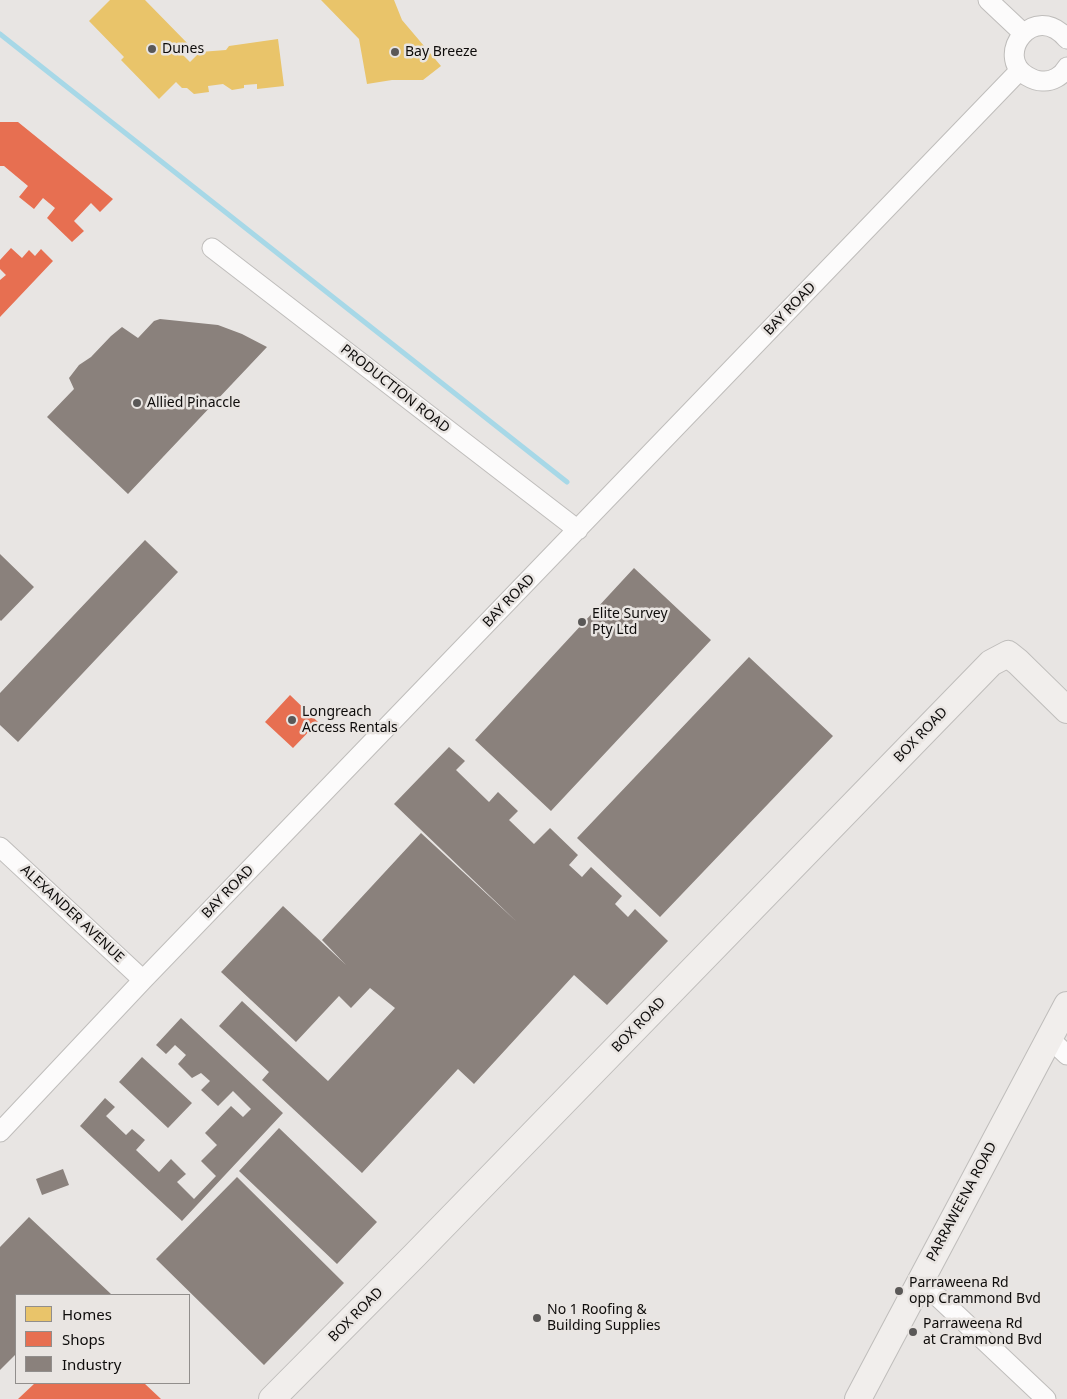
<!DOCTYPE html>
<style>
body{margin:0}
#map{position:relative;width:1067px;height:1399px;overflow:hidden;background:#e8e5e3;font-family:"Noto Sans",sans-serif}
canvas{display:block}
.legend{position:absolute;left:15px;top:1294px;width:175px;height:90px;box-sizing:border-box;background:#e9e5e2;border:1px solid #918e8c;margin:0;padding:6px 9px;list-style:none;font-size:15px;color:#0e0c0b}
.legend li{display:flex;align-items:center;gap:10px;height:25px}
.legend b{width:25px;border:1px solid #918e8c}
</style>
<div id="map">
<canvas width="1067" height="1399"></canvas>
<ul class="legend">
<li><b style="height:14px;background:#e9c46a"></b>Homes</li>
<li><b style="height:14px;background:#e76f51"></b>Shops</li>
<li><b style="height:14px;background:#8a817c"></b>Industry</li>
</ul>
</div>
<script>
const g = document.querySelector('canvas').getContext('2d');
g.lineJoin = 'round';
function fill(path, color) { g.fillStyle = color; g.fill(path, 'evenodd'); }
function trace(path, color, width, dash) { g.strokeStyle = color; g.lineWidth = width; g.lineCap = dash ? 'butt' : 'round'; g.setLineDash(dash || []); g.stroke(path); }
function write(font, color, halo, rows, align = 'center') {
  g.font = font + ' "Noto Sans",sans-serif'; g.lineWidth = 5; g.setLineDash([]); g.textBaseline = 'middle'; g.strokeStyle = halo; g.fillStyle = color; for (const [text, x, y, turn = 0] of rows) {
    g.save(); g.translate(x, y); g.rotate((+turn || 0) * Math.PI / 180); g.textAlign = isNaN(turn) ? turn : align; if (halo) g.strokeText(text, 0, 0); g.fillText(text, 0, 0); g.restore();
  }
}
fill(new Path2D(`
 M 110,0 L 145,0 L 191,47 L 183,55 L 190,62 L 200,52 L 226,50 L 229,46 L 278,39 L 284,86 L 257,89 L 257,84 L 244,85 L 244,88 L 232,90 L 223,84 L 208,86 L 209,92 L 194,94 L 187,88 L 182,88 L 176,82 L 159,99 L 121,60 L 124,57 L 89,21 Z
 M 321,0 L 394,0 L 402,20 L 441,66 L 423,80 L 392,80 L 367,84 L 359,39 Z`), '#e9c46a');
fill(new Path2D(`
 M 0,122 L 18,122 L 113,199 L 100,212 L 91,203 L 74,221 L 84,231 L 72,242 L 47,218 L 55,208 L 43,198 L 34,209 L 19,197 L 28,186 L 4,166 L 0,166 Z
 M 11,248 L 22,258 L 29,250 L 35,256 L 41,249 L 53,261 L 0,317 L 0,280 L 6,275 L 0,269 L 0,260 Z
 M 290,695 L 318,722 L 293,748 L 265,722 Z
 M 35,1383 L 144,1383 L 161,1399 L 18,1399 Z`), '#e76f51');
fill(new Path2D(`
 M 160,319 L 218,325 L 242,334 L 267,347 L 128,494 L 47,417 L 74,389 L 69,378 L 79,365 L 91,357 L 111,336 L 122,327 L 138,338 L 154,321 Z
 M 145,540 L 178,572 L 18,742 L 0,725 L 0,693 Z
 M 0,554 L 34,587 L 1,621 L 0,620 Z
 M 634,568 L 711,640 L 551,811 L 475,740 Z
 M 749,657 L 833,736 L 660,917 L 577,838 Z
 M 449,747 L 465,761 L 456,770 L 489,802 L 498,792 L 518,811 L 509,820 L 534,844 L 550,828 L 578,855 L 569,865 L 582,877 L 591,867 L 622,896 L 615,904 L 628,917 L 635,909 L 668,941 L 607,1005 L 574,975 L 474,1084 L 458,1069 L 362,1173 L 262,1080 L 269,1072 L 219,1026 L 242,1001 L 328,1081 L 395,1008 L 370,988 L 351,1008 L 339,996 L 296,1042 L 221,972 L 283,906 L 346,965 L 322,940 L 421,833 L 517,922 L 394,804 Z
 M 181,1018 L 283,1113 L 182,1221 L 80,1126 L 105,1098 L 115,1107 L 106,1116 L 126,1135 L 132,1129 L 145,1140 L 136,1150 L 159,1172 L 171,1159 L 186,1174 L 177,1182 L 194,1199 L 216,1176 L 201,1161 L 217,1145 L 205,1133 L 231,1106 L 243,1117 L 251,1109 L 233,1091 L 218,1106 L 201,1090 L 210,1081 L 201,1073 L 192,1078 L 178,1064 L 186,1055 L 175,1045 L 166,1054 L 156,1045 Z
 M 142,1057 L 192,1103 L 168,1128 L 119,1082 Z
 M 279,1128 L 377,1222 L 337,1264 L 239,1171 Z
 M 63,1169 L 69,1185 L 42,1195 L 36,1179 Z
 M 237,1177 L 344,1283 L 264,1365 L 156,1259 Z
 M 29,1217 L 111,1294 L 110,1295 L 16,1295 L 16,1354 L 0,1370 L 0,1247 Z`), '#8a817c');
trace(new Path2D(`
 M 0,34 L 567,482`), '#a7d8e7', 5);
const street = new Path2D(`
 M 988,0 L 1023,33
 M 1067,39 C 1034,0 993,56 1027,76 C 1032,79 1037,81 1042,81 C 1052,82 1062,76 1067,67
 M 212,248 L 578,530
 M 0,847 L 143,980
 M 1049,1038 L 1067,1055
 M 0,1132 L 143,980 L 1020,70
 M 921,1281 L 1046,1399`);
const secondary = new Path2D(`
 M 272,1399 L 414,1256 L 991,663 L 1008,654 L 1018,662 L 1067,710
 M 858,1399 L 1067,1005`);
trace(street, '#bfbdbb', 21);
trace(secondary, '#bfbdbb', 28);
trace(street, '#fcfbfb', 19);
trace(secondary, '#f1eeec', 26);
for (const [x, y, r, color] of [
 [152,49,5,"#5a5857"],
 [395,52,5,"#5a5857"],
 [137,403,5,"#5a5857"],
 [582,622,5,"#5a5857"],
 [292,720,5,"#5a5857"],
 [899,1291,5,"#5a5857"],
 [537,1318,5,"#5a5857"],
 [913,1332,5,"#5a5857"]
]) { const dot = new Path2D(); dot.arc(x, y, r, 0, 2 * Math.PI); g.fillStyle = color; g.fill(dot); trace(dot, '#e9e5e2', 2); }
write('14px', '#0e0c0b', '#e9e5e2', [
 ["Dunes",162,49],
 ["Bay Breeze",405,52],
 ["Allied Pinaccle",147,403],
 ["Elite Survey",592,614],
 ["Pty Ltd",592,630],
 ["Longreach",302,712],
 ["Access Rentals",302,728],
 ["Parraweena Rd",909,1283],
 ["opp Crammond Bvd",909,1299],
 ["No 1 Roofing &",547,1310],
 ["Building Supplies",547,1326],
 ["Parraweena Rd",923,1324],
 ["at Crammond Bvd",923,1340]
], 'left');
write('14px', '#0e0c0b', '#e9e5e2', [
 ["BAY ROAD",790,309,-46],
 ["PRODUCTION ROAD",395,389,38],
 ["BAY ROAD",509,601,-46],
 ["BOX ROAD",921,735,-46],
 ["BAY ROAD",228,892,-46],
 ["ALEXANDER AVENUE",72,914,43],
 ["BOX ROAD",639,1025,-46],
 ["PARRAWEENA ROAD",962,1202,-62],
 ["BOX ROAD",356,1315,-45]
]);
</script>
